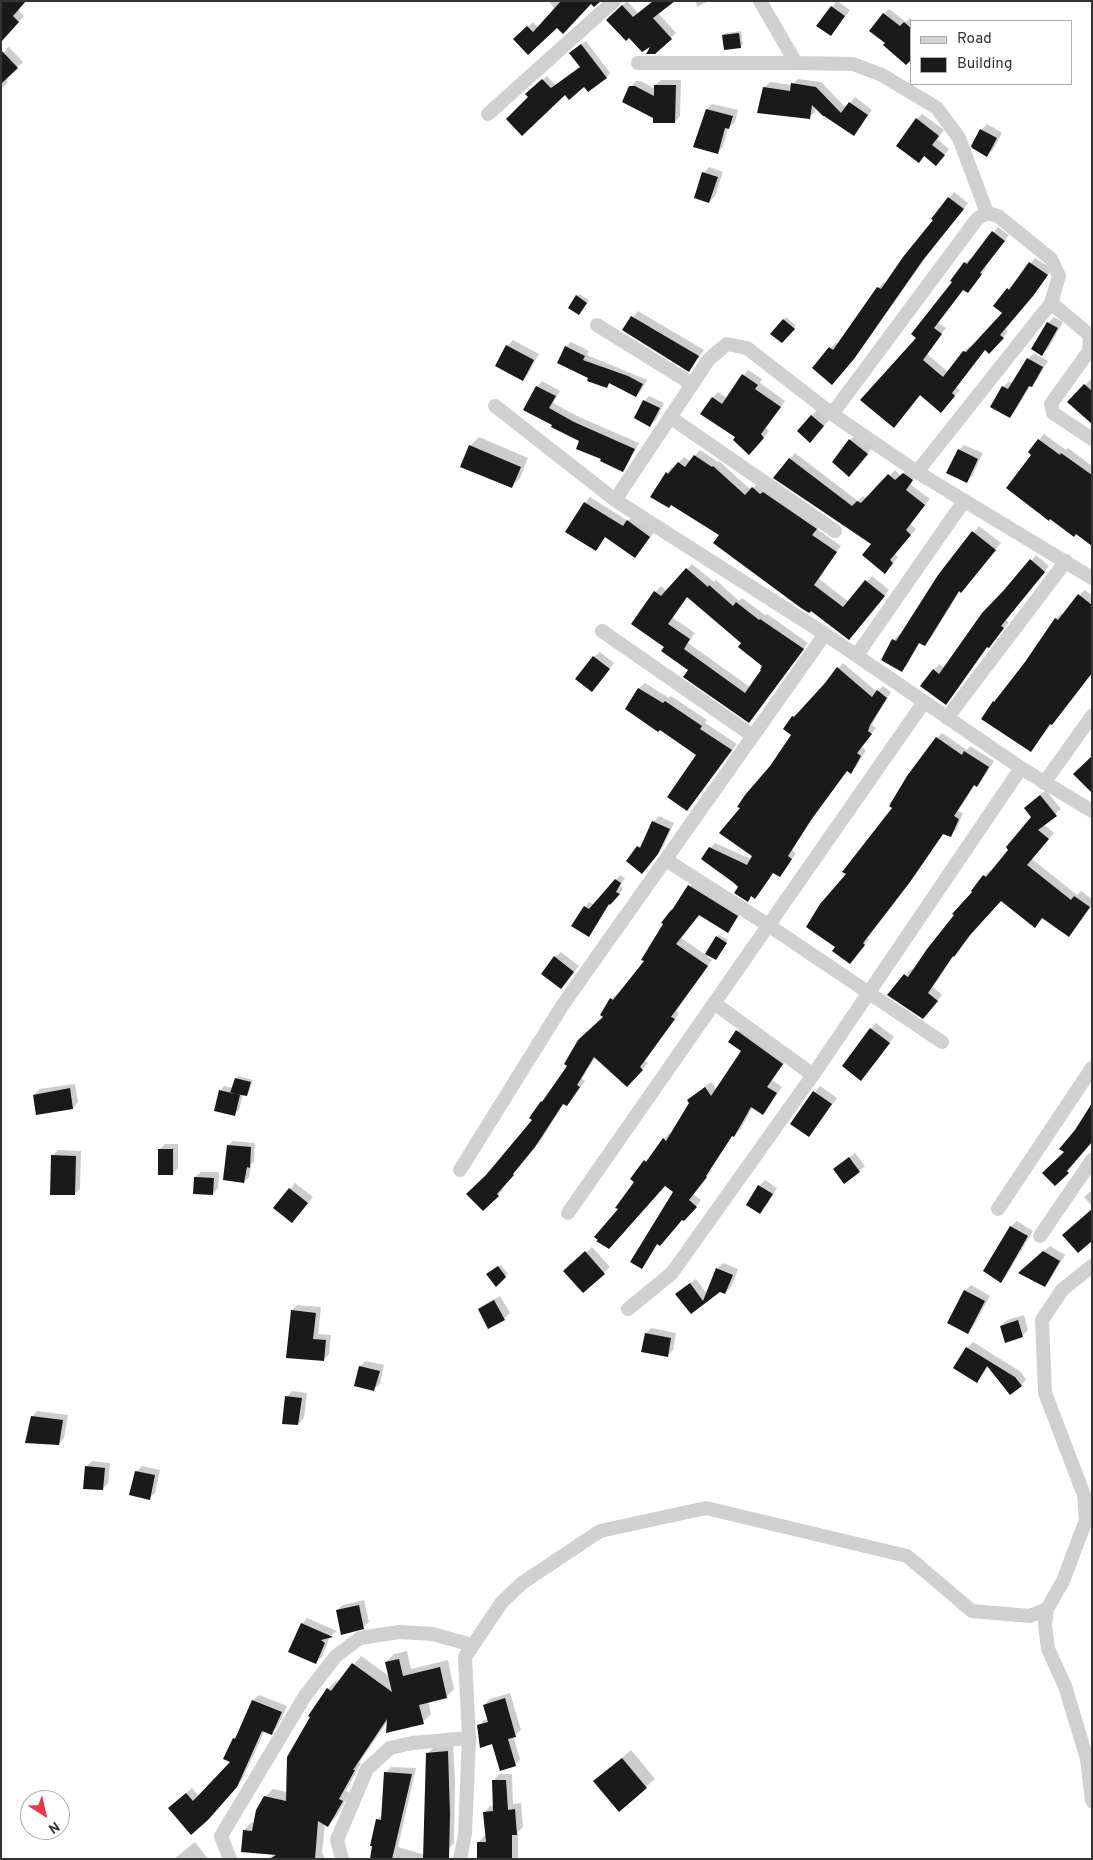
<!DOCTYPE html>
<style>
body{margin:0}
#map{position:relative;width:1093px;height:1860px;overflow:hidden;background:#fff;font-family:Overpass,sans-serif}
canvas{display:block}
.frame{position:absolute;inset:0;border:2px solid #333;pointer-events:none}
.legend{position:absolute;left:910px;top:20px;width:162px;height:65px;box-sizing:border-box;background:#fff;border:1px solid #adadad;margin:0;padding:6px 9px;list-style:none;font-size:15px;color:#333}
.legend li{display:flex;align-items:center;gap:10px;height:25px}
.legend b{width:25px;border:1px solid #adadad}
.north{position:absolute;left:20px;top:1790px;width:50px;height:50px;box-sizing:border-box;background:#fff;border:1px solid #adadad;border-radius:50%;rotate:145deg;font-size:14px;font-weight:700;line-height:20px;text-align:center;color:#333}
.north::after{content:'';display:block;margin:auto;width:18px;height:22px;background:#e63946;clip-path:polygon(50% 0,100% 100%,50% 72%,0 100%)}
</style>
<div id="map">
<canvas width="1093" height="1860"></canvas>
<div class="frame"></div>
<ul class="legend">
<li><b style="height:6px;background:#d0d0d0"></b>Road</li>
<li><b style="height:14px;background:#1a1a1a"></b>Building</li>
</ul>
<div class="north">N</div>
</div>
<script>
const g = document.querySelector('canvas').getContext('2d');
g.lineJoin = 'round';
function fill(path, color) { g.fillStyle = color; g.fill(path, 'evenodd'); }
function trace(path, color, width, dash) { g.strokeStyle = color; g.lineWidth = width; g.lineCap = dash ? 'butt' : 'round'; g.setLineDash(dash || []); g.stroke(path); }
fill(new Path2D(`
 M 549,1 L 592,1 L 557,26 L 515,39 L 533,22 L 538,28 L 555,10 Z
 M 627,1 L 638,13 L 658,13 L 676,33 L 655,53 L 653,43 L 629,36 L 608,20 Z
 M 696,1 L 708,1 L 697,7 Z
 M 837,1 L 850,10 L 831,35 L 832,7 Z
 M 1,6 L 18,10 L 24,16 L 1,40 Z
 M 889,9 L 906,22 L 910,18 L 914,21 L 912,21 L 912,60 L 887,43 L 884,14 Z
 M 741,31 L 743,44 L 740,47 L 723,36 L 726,33 Z
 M 586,41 L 610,73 L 606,78 L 565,93 L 530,97 L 527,94 L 547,76 L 555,85 L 581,67 L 575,49 Z
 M 9,47 L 23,62 L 5,78 L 8,82 L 1,89 L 1,55 Z
 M 798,79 L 821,82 L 846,108 L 855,97 L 872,110 L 853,135 L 816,107 L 815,112 L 809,118 L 764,88 L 770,82 L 792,85 Z
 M 661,80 L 681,80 L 680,116 L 675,122 L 654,117 L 630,87 L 636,81 L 641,81 L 655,89 L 655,85 Z
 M 712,104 L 738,110 L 735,122 L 728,128 L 723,147 L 717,152 L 707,109 Z
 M 922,114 L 944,130 L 937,139 L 949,149 L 941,159 L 925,155 L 919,162 L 917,119 Z
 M 987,124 L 1002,133 L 993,150 L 987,155 L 981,130 Z
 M 709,167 L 723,172 L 715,196 L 709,202 L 704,173 Z
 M 954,192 L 968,203 L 929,253 L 859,352 L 837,378 L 813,368 L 836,342 L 838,344 L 878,288 L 884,282 L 886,284 Z
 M 998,227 L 1009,235 L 985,267 L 986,268 L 973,286 L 964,289 L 938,323 L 946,328 L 927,354 L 948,372 L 964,351 L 970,346 L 972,348 L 1003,313 L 994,306 L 1035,258 L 1052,269 L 1038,289 L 1005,329 L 1008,332 L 989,352 L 985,349 L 956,387 L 960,390 L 946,406 L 921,394 L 899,421 L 918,338 L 953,282 L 952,281 L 965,263 L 971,258 L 972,259 Z
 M 579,294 L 589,300 L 581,311 L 577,296 Z
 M 638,311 L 704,350 L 689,371 L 624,330 Z
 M 786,317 L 796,326 L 782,342 L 772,334 Z
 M 1054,317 L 1063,322 L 1048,349 L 1042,354 L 1048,323 Z
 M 513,340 L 539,354 L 528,374 L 523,380 L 507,346 Z
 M 571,342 L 589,351 L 587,355 L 647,380 L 641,391 L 636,396 L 611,382 L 606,387 L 589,377 L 566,347 Z
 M 1034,353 L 1048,361 L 1037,380 L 1031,385 L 1015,411 L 1010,417 L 1003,387 L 1009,381 L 1013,384 L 1028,359 Z
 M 748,370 L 762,379 L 760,383 L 785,401 L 765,428 L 769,431 L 755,448 L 737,437 L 712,398 L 718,392 L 727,398 Z
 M 1091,379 L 1092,380 L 1092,423 L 1069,402 Z
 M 542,381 L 560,391 L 553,403 L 579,417 L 639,443 L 627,465 L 622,470 L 581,440 L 553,427 L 537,387 Z
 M 649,396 L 664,403 L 656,420 L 650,425 L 644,401 Z
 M 817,410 L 829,420 L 815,436 L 798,431 Z
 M 1044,434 L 1066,450 L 1068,448 L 1092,466 L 1092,545 L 1033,455 L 1039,440 Z
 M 856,435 L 872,448 L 855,470 L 850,440 Z
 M 479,437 L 528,458 L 520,478 L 511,487 L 470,446 Z
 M 964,445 L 983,453 L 972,476 L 967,481 L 959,450 Z
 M 700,450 L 718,462 L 719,461 L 751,490 L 758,483 L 821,523 L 817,529 L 841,546 L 819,579 L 849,602 L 872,576 L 889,590 L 855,633 L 721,534 L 667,473 L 672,467 L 674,468 L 684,457 L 690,461 Z
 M 795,453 L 858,501 L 863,496 L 867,499 L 895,470 L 901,476 L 909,468 L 917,474 L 910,484 L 930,499 L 910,524 L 916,529 L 895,554 L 898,557 L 890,567 L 873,544 L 775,477 Z
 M 590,497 L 628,521 L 633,516 L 655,531 L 640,551 L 606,536 L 596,549 L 567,531 L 585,503 Z
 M 979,526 L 1001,543 L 960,591 L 930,639 L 924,645 L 920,642 L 907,665 L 902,670 L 894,640 L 899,634 L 901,635 L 939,576 Z
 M 1036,555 L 1049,566 L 1006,620 L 1009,622 L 994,641 L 988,646 L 951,698 L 946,703 L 922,686 L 939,664 L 945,668 Z
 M 692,564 L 714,582 L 716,580 L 739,601 L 742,598 L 765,615 L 767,614 L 808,643 L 754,715 L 690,669 L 666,647 L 633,623 L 655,592 L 661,586 L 667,591 ZM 688,596 L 743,643 L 764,666 L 750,687 L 688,643 L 695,633 L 673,618 Z
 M 1084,590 L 1092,595 L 1092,673 L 1031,750 L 983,718 L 994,702 L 1018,673 L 1056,619 L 1061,613 L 1064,615 Z
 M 600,652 L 614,663 L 597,685 L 594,657 Z
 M 843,663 L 877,692 L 883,686 L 891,692 L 875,719 L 872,725 L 876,728 L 861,747 L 866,750 L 856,767 L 850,772 L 847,770 L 816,813 L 792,850 L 796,853 L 785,870 L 780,876 L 774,872 L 760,892 L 755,897 L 752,895 L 747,900 L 740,887 L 710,848 L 715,843 L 751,859 L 754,856 L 741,808 L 793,735 L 784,729 L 793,716 L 800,712 Z
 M 645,683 L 669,698 L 671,696 L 707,720 L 705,723 L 737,744 L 687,810 L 698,754 L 627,709 L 639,688 Z
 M 942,733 L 967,750 L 970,746 L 994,761 L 982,780 L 977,786 L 975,785 L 958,811 L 963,813 L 956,830 L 950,835 L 944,833 L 893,905 L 867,938 L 869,939 L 850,963 L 837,947 L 847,874 L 894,807 L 937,738 Z
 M 1046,790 L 1061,809 L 1043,824 L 1054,833 L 1032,859 L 1077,895 L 1081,891 L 1092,899 L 1092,906 L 1069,935 L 1043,917 L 1040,921 L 1001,899 L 954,955 L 933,987 L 942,995 L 928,1012 L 914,980 L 906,974 L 911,969 L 914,971 L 974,891 L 984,876 L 990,870 L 992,872 L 1033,817 L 1031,802 Z
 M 659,816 L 674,823 L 663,847 L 648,866 L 627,861 L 644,841 L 653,822 Z
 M 620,875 L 625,878 L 620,886 L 623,889 L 610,903 L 588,935 L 585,907 L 589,902 L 594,905 Z
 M 695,880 L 743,910 L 728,931 L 700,914 L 681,938 L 706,955 L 719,935 L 728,940 L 718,956 L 708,954 L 707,956 L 712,960 L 676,1011 L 679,1013 L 645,1061 L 648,1063 L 633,1080 L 595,1057 L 582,1079 L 585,1081 L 572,1099 L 567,1105 L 564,1103 L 541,1140 L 501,1188 L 503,1190 L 483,1209 L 488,1175 L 534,1119 L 531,1118 L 542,1101 L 605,1017 L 611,999 L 617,994 L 619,995 L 645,961 L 676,906 Z
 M 561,952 L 579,966 L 561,988 L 555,957 Z
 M 876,1023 L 894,1037 L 867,1073 L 871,1029 Z
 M 743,1025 L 788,1058 L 772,1080 L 782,1087 L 763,1114 L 753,1107 L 740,1130 L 733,1135 L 711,1169 L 712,1170 L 693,1194 L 701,1200 L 690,1214 L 683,1218 L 658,1243 L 647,1261 L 641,1267 L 674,1192 L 665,1185 L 620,1209 L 645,1161 L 651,1156 L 669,1133 L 672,1135 L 691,1103 L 688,1100 L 711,1082 L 717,1090 L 743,1050 L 730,1042 Z
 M 238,1076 L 253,1080 L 249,1092 L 247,1094 L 243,1094 L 239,1110 L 234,1114 L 220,1091 L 224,1086 L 233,1088 Z
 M 75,1084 L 78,1102 L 73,1108 L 37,1114 L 34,1095 L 40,1089 Z
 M 820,1086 L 837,1098 L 809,1136 L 791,1124 Z
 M 233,1141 L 255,1143 L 254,1162 L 251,1164 L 249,1177 L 244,1182 L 228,1146 Z
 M 165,1144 L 178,1144 L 178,1168 L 173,1173 L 159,1150 Z
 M 58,1150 L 81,1151 L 80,1189 L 74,1194 L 52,1156 Z
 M 855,1153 L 865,1166 L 859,1171 L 840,1164 Z
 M 201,1172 L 219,1172 L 218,1188 L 213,1194 L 195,1177 Z
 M 765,1180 L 777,1188 L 766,1206 L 760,1212 L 748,1205 L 759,1186 Z
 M 295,1183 L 313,1197 L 298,1216 L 275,1207 Z
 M 1092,1190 L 1092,1206 L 1084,1197 Z
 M 1017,1221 L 1033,1231 L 1006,1276 L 1001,1281 L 985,1271 L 1011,1226 Z
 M 1050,1246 L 1065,1255 L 1050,1280 L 1045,1286 L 1025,1267 Z
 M 592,1247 L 610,1267 L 583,1291 L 571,1265 Z
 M 723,1263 L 738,1269 L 731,1287 L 725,1293 L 720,1291 L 691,1313 L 682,1289 L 696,1279 L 707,1294 L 717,1269 Z
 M 501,1265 L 508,1274 L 496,1285 L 490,1272 Z
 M 971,1285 L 990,1296 L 973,1327 L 968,1332 L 965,1291 Z
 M 500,1296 L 510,1313 L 504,1319 L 479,1310 L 485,1304 Z
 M 297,1305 L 321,1307 L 318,1334 L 331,1335 L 329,1354 L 323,1360 L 292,1310 Z
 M 1024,1315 L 1028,1330 L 1022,1336 L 1001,1326 L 1007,1320 Z
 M 651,1328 L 676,1333 L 673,1350 L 667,1356 L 646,1334 Z
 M 973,1342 L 1021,1372 L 1026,1380 L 1021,1385 L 989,1366 L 977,1381 L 967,1348 Z
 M 366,1361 L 384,1365 L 380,1384 L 374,1389 L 356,1385 L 360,1366 Z
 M 292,1391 L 307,1393 L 304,1418 L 298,1424 L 287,1397 Z
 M 37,1411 L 68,1415 L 64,1438 L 59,1444 L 32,1417 Z
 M 92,1461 L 110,1463 L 108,1484 L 102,1489 L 86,1467 Z
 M 142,1466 L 160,1470 L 155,1493 L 149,1498 L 136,1472 Z
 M 364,1600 L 369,1622 L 363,1627 L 337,1610 L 343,1605 Z
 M 307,1618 L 337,1631 L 330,1636 L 322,1657 L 316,1662 L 302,1624 Z
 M 407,1651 L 411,1669 L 448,1660 L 454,1689 L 446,1697 L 428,1701 L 431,1714 L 423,1722 L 389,1719 L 359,1763 L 361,1763 L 346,1791 L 350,1793 L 336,1817 L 328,1825 L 325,1823 L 322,1853 L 325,1859 L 267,1859 L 275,1854 L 244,1830 L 252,1822 L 255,1823 L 265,1797 L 273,1789 L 287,1792 L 328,1689 L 336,1681 L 339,1683 L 361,1656 L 389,1676 L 386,1662 L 394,1654 Z
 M 510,1693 L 521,1730 L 513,1736 L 520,1759 L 515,1765 L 478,1726 L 484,1720 L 488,1719 L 484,1705 L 490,1699 Z
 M 259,1695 L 287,1706 L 277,1728 L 271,1733 L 265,1730 L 242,1780 L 214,1813 L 176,1802 L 192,1788 L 199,1796 L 232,1762 L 234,1738 L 239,1733 L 253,1700 Z
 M 453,1746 L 455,1780 L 454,1843 L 441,1859 L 371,1859 L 377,1820 L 382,1815 L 385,1773 L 391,1767 L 416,1768 L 398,1847 L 425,1855 L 428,1753 L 433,1748 Z
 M 631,1750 L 655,1779 L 619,1810 L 604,1773 Z
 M 499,1774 L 512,1774 L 513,1804 L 521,1803 L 523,1827 L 518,1832 L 518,1859 L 478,1859 L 478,1843 L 484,1836 L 487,1836 L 484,1813 L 490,1806 L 494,1806 L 493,1781 Z
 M 195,1842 L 208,1859 L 174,1859 Z`), '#0003');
fill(new Path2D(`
 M 1,1 L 26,1 L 13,16 L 19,22 L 1,42 Z
 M 561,1 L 601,1 L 594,7 L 591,4 L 563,34 L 557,28 L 528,55 L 513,39 L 527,26 L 533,32 Z
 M 653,1 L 675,1 L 653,18 L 672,39 L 655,54 L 646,54 L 650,47 L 642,52 L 629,38 L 626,41 L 606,20 L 622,5 L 633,17 Z
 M 831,6 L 845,16 L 831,36 L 816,26 Z
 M 883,13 L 900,26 L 904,22 L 912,29 L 912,59 L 906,65 L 883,45 L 885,43 L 869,31 Z
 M 739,33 L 741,48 L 724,50 L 722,35 Z
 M 581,44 L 607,78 L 588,92 L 584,87 L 569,100 L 565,95 L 522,136 L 506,119 L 528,97 L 525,94 L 542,79 L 551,88 L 580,67 L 569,53 Z
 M 1,50 L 18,68 L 1,84 Z
 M 791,83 L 816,87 L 841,113 L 849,102 L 868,115 L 854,136 L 824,116 L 823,116 L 812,105 L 810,119 L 757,113 L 763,87 L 790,91 Z
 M 654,85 L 676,85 L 675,123 L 653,123 L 653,118 L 622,102 L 629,86 L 635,86 L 654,96 Z
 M 706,109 L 733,116 L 729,129 L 725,128 L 718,154 L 693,147 Z
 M 916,118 L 939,136 L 932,145 L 945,155 L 936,166 L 924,156 L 919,163 L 896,146 Z
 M 980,129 L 997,138 L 987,157 L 972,148 L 971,146 Z
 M 702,172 L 718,177 L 709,203 L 694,198 Z
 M 948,197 L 964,209 L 923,260 L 854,359 L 832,385 L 812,368 L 829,347 L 833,350 L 877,287 L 881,289 L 903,257 L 933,220 L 931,219 Z
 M 992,231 L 1005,241 L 980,273 L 982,274 L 968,293 L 963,290 L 934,328 L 942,334 L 923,360 L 943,377 L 963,351 L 966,352 L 1002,313 L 993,306 L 1007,288 L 1009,290 L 1029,262 L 1048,275 L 1033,296 L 1000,335 L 1004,338 L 989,354 L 985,350 L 952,393 L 955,396 L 941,413 L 920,395 L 894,428 L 860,400 L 916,338 L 911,334 L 952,282 L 950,281 L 964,262 L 967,264 Z
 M 576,295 L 587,303 L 579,315 L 568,308 Z
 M 631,316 L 699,356 L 689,372 L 622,330 Z
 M 783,319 L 795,329 L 782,343 L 770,334 Z
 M 1047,322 L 1058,328 L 1042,356 L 1031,349 Z
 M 506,345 L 534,360 L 523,381 L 495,366 Z
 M 565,346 L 585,356 L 583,360 L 628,376 L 643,384 L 636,397 L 609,383 L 607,388 L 587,381 L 588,378 L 557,363 Z
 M 1027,358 L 1043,367 L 1032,387 L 1029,386 L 1010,418 L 990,407 L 1002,386 L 1008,389 Z
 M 742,374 L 758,385 L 755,389 L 781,407 L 761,434 L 764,438 L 749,455 L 733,440 L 735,437 L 700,414 L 712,397 L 722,404 Z
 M 1084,384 L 1092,391 L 1092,424 L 1067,402 Z
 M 536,386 L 556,396 L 549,408 L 574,422 L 635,449 L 623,472 L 600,461 L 601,459 L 576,449 L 579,441 L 551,427 L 552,425 L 523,410 Z
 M 643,400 L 660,408 L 650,427 L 634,418 Z
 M 811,415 L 824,426 L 810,443 L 797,431 Z
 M 849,439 L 868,454 L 849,477 L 832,462 Z
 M 1038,439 L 1060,455 L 1061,453 L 1092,475 L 1092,546 L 1076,534 L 1074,537 L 1050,519 L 1049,521 L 1006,488 L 1031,455 L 1028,452 Z
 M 469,445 L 521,467 L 512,488 L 460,467 Z
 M 958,449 L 978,459 L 967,483 L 946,473 Z
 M 694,455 L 712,467 L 713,466 L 745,495 L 752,487 L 760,494 L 763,492 L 817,529 L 812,535 L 837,552 L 814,585 L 843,607 L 865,580 L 885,596 L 849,640 L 811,611 L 809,613 L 801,608 L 713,543 L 719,535 L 671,505 L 669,508 L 650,497 L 666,472 L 668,474 L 678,462 L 685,467 Z
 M 789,458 L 852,506 L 857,501 L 861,503 L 888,474 L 895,480 L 903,473 L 913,480 L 906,490 L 925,505 L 906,530 L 911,535 L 890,560 L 893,563 L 885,574 L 862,555 L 871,544 L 773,478 Z
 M 584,502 L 623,526 L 627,520 L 650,537 L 635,558 L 605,537 L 596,551 L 565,532 Z
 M 972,531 L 996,550 L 961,593 L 959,591 L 925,646 L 919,643 L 902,672 L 881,660 L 892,639 L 896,641 L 938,575 Z
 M 1030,559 L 1045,572 L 1001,626 L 1004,628 L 989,648 L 987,647 L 946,705 L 920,686 L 933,669 L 939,674 L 982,613 L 1004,590 Z
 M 686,568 L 708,587 L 709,585 L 733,606 L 736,602 L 759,620 L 760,619 L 804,649 L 749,723 L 683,677 L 688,670 L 661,651 L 664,647 L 631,624 L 654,591 L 661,596 ZM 687,597 L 741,643 L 738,647 L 762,666 L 760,670 L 761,670 L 745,693 L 684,649 L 690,639 L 668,624 Z
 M 1078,594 L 1092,605 L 1092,673 L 1052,725 L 1050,724 L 1031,752 L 981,719 L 993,701 L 994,702 L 1025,662 L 1055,618 L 1058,620 Z
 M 593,656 L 610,669 L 592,692 L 575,679 Z
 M 837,667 L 872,697 L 877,690 L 887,698 L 870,725 L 868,731 L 872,734 L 857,753 L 861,756 L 851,774 L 847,771 L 811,820 L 788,856 L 792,859 L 780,877 L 773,873 L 755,899 L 751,896 L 748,902 L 734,893 L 738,887 L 734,883 L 701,859 L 709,847 L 747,865 L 752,856 L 719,833 L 740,808 L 737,807 L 745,795 L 770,766 L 791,735 L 783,729 L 792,716 L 794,717 L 825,683 Z
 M 638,688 L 663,703 L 665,701 L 702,726 L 700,729 L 732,750 L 687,811 L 667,797 L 696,755 L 660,730 L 658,732 L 625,709 Z
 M 936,737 L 962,755 L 964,751 L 989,767 L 977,787 L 974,785 L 954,816 L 959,819 L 951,837 L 943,834 L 910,882 L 863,943 L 865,945 L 850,964 L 832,951 L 835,947 L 806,927 L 820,904 L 846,874 L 842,872 L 892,808 L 889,806 L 907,776 Z
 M 1092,756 L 1092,793 L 1073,774 Z
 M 1040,795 L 1057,816 L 1038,830 L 1049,839 L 1027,865 L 1071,900 L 1074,896 L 1090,907 L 1069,937 L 1042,918 L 1035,928 L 1001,901 L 970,935 L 954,957 L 953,956 L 928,993 L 938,1001 L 923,1019 L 887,995 L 904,974 L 908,977 L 927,949 L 954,915 L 952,914 L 972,892 L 971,891 L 983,875 L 986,877 L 1008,850 L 1006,847 L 1031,817 L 1024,808 Z
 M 652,821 L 670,829 L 658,854 L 642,874 L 626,861 L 637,846 L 640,848 Z
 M 615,879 L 621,883 L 616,892 L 620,894 L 610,905 L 609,904 L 589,937 L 571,926 L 584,906 L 589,909 Z
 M 688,885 L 738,916 L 728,933 L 699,915 L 676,944 L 708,966 L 671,1017 L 675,1019 L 640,1067 L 643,1070 L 627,1087 L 594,1057 L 577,1085 L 580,1087 L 567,1106 L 563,1104 L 535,1147 L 513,1174 L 514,1175 L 497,1194 L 499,1196 L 483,1211 L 466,1194 L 486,1175 L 532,1120 L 529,1118 L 541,1101 L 542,1102 L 567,1066 L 564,1064 L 578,1040 L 603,1017 L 600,1015 L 610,998 L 613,1000 L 644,961 L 641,960 L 663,924 L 661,923 L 671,910 L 672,910 Z
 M 716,936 L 727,943 L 716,960 L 705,954 Z
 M 554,956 L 574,972 L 561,989 L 541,974 Z
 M 870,1028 L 890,1043 L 861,1081 L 842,1066 Z
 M 736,1030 L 783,1064 L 767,1087 L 777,1093 L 763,1115 L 751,1107 L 734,1137 L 732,1136 L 706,1176 L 707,1177 L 689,1200 L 697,1207 L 684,1221 L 682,1220 L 660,1246 L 657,1244 L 642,1269 L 630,1262 L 673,1192 L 665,1186 L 609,1249 L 596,1241 L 598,1240 L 594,1237 L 618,1209 L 615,1208 L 634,1182 L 630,1179 L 644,1160 L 646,1162 L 663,1138 L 666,1141 L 689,1103 L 687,1100 L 705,1087 L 711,1096 L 741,1051 L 728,1042 Z
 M 235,1078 L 251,1082 L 247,1096 L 230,1093 Z
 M 70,1088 L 73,1109 L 36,1115 L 33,1095 Z
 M 219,1090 L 240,1095 L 235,1116 L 214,1111 Z
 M 813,1091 L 832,1104 L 809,1137 L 790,1124 Z
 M 1092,1103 L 1092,1142 L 1067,1171 L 1069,1173 L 1055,1186 L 1042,1173 L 1064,1152 L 1059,1149 L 1075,1130 Z
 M 227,1145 L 251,1147 L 250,1168 L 247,1167 L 244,1183 L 223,1180 Z
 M 158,1149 L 173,1149 L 173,1175 L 158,1175 Z
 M 51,1155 L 76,1156 L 75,1195 L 50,1195 Z
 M 849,1157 L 860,1172 L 844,1184 L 833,1169 Z
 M 194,1177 L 214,1178 L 213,1195 L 193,1194 Z
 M 758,1185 L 773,1194 L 760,1214 L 746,1205 Z
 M 289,1188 L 308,1203 L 292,1223 L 273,1208 Z
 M 1092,1209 L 1092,1241 L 1078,1253 L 1062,1235 Z
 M 1010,1226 L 1028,1236 L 1001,1283 L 983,1271 Z
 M 585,1251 L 605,1274 L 583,1293 L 563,1271 Z
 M 1043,1251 L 1060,1261 L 1045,1287 L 1018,1273 Z
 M 498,1266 L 506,1277 L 496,1287 L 486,1274 Z
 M 716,1268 L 733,1275 L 725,1294 L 720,1292 L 691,1314 L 675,1294 L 690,1283 L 703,1301 Z
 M 964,1290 L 985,1301 L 968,1334 L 947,1323 Z
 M 494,1300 L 505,1320 L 488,1329 L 478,1309 Z
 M 291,1310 L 316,1313 L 313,1339 L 326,1340 L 324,1361 L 286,1358 Z
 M 1018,1320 L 1023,1337 L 1005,1343 L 1000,1326 Z
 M 645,1333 L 671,1338 L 668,1357 L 641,1352 Z
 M 966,1347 L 1015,1377 L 1022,1386 L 1010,1395 L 987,1366 L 977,1383 L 953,1368 Z
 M 359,1366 L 380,1371 L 374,1391 L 354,1386 Z
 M 285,1396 L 302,1398 L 298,1425 L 282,1424 Z
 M 31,1416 L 63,1420 L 59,1445 L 25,1443 Z
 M 85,1466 L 105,1468 L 103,1490 L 83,1489 Z
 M 135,1471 L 155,1475 L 150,1500 L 129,1495 Z
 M 359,1605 L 364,1629 L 341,1635 L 336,1610 Z
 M 301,1623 L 333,1637 L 321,1640 L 325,1643 L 316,1664 L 288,1652 Z
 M 399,1659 L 403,1676 L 440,1667 L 447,1698 L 419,1705 L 424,1724 L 386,1733 L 387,1719 L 353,1770 L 355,1770 L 339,1799 L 343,1801 L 328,1827 L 318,1821 L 315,1859 L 270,1859 L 276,1855 L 241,1852 L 243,1830 L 252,1831 L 256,1810 L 264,1796 L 286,1801 L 287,1757 L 310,1717 L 308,1716 L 327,1688 L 331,1691 L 352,1663 L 392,1692 L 385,1662 Z
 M 505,1698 L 516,1737 L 508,1739 L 516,1766 L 500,1771 L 492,1744 L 480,1748 L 477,1725 L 488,1722 L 483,1705 Z
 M 252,1700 L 282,1712 L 273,1732 L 272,1735 L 262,1731 L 237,1787 L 208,1820 L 191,1835 L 168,1808 L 186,1793 L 193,1801 L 230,1762 L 223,1759 L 233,1738 L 235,1739 Z
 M 448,1751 L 450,1814 L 449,1859 L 423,1859 L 426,1753 Z
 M 622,1758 L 647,1788 L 619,1812 L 593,1781 Z
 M 384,1772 L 412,1774 L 392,1859 L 370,1859 L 372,1846 L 370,1846 L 376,1819 L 381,1820 Z
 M 492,1780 L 506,1780 L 508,1810 L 515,1809 L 517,1835 L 512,1835 L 512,1859 L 477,1859 L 477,1842 L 486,1842 L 483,1812 L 493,1811 Z`), '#1a1a1a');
trace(new Path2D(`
 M 760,1 L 796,63 L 853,64 L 882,75 L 937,108 L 959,138 L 987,213
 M 638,63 L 796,63
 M 488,114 L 614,1
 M 1051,303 L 1090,335 L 1089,351 L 1051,404 L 1053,413 L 1092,439
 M 597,325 L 692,384
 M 495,406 L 615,500 L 825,634 L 1021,768 L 1092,811
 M 832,414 L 977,219 L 987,213 L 998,216 L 1051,259 L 1059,276 L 1051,303 L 917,472
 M 670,417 L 835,531
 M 615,500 L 709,359 L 727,344 L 747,348 L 832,414 L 917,472 L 1092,578
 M 602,631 L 753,736
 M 857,655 L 964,501
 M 947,718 L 1066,561
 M 1044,783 L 1092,716
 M 666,860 L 768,925 L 942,1042
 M 714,1003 L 813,1075
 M 460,1170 L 562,1006 L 825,634
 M 998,1209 L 1092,1068
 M 568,1213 L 924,702
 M 1040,1236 L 1092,1160
 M 1092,1266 L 1062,1290 L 1042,1320 L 1045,1393 L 1084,1495 L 1086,1520 L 1063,1581 L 1047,1609 L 1045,1625 L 1048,1649 L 1065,1686 L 1087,1759 L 1092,1801
 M 628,1309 L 672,1273 L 813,1075 L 1021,768
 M 230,1859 L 221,1836 L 305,1696 L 336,1656 L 360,1638 L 399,1632 L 433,1634 L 472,1645
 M 342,1859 L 337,1840 L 367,1769 L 390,1748 L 412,1743 L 469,1738
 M 460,1859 L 465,1834 L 469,1738 L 465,1657 L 502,1602 L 522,1583 L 600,1531 L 706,1508 L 907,1556 L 972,1611 L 1030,1616 L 1047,1609`), '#d0d0d0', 14);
</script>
